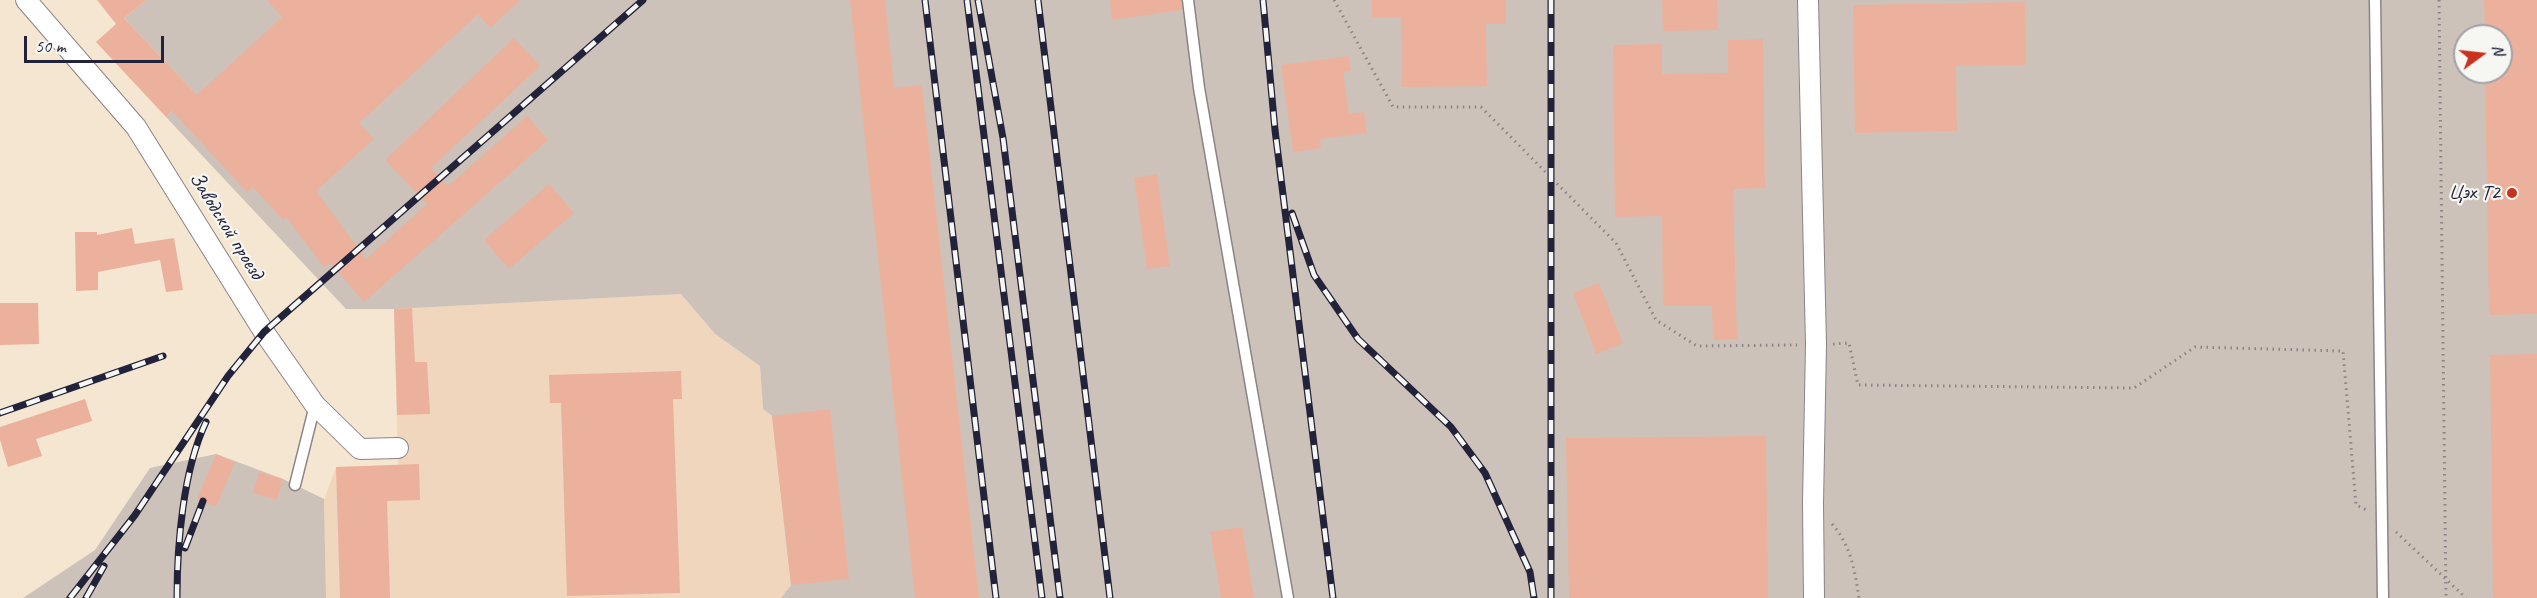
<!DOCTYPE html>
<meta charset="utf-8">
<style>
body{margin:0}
#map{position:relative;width:2537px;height:598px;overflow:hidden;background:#f4e6d1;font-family:Caveat,sans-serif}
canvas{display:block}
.north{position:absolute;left:2453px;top:24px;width:60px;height:60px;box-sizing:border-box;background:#f6f6f2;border:2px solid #a1a1a9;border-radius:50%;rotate:75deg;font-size:16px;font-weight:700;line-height:24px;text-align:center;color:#22223b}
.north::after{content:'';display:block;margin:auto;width:21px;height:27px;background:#c8321e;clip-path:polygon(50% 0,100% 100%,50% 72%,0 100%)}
.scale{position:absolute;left:24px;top:36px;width:140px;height:27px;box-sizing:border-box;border:3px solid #22223b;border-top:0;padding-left:8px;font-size:18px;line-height:21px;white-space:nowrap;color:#22223b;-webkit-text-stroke:4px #f6f6f2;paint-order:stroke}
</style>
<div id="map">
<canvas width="2537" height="598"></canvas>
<div class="north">N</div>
<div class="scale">50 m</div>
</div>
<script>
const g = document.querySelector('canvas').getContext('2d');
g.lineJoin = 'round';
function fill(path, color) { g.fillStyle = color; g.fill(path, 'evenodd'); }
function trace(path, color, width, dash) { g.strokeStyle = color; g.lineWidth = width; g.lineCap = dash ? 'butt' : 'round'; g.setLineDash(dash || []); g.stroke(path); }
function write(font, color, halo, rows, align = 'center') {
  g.font = font + ' Caveat,sans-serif'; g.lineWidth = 4.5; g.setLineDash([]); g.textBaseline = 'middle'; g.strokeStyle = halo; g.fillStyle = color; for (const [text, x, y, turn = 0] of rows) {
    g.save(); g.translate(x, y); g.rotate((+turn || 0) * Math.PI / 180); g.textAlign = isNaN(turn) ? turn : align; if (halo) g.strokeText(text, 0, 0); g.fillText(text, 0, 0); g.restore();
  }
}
fill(new Path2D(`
 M 681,294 L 715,334 L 760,366 L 763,409 L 772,416 L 791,585 L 781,598 L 326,598 L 324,500 L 336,467 L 398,465 L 394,309 Z`), '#efd6bc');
fill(new Path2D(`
 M 147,0 L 2537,0 L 2537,598 L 781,598 L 791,585 L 772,416 L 763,409 L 760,366 L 715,334 L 681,294 L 394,309 L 346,309 L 166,117 L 192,90 L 124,18 ZM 2465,36 L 2501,36 L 2501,72 L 2465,72 Z
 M 216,454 L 283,479 L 324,499 L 326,598 L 23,598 L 95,550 L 150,468 Z`), '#cdc2b9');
fill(new Path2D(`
 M 97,0 L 147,0 L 124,18 L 197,95 L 282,17 L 267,0 L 520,0 L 490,28 L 478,14 L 359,123 L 374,139 L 316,191 L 366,259 L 427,204 L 385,160 L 514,38 L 540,66 L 431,168 L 448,186 L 527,116 L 548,140 L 364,302 L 330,263 L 324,267 L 286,217 L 283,220 L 253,187 L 247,192 L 172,111 L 166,117 L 96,42 L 116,24 Z
 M 850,0 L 885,0 L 894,88 L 922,85 L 979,598 L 915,598 Z
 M 1110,0 L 1181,0 L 1182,10 L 1112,20 Z
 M 1372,0 L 1506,0 L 1506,24 L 1486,24 L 1487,86 L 1402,87 L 1401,17 L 1372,17 Z
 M 1662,0 L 1717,0 L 1718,30 L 1663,31 Z
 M 2484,0 L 2537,0 L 2537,314 L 2489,315 L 2485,72 L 2501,72 L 2501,36 L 2485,36 Z
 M 2025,2 L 2026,65 L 1956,66 L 1957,131 L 1855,133 L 1853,5 Z
 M 1763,39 L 1765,188 L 1733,189 L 1737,339 L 1713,340 L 1712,306 L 1663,306 L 1662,216 L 1615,217 L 1613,45 L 1662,44 L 1662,74 L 1728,73 L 1728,40 Z
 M 1349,56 L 1351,71 L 1343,72 L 1349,114 L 1364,112 L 1367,133 L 1320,139 L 1321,148 L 1293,152 L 1281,65 Z
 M 1157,174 L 1170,266 L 1147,269 L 1134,178 Z
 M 549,184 L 574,213 L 509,269 L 484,240 Z
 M 132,228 L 135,244 L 174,238 L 183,290 L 166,292 L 160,260 L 98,272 L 98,290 L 76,291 L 75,232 L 97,232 L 97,235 Z
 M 1599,283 L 1623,343 L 1596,354 L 1573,293 Z
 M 0,303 L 38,303 L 39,344 L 0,345 Z
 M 412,308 L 415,362 L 427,362 L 430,414 L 397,415 L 394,309 Z
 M 2537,354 L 2537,598 L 2493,598 L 2490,355 Z
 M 681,371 L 682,399 L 673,399 L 680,593 L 567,596 L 561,403 L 550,403 L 549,375 Z
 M 85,399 L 92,421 L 36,439 L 42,456 L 8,467 L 0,440 L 0,427 Z
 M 830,409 L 849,579 L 791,585 L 772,416 Z
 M 1766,436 L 1768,598 L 1569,598 L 1566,438 Z
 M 216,454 L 235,462 L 216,507 L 197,499 Z
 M 419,464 L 420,500 L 387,501 L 390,598 L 340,598 L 336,467 Z
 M 259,472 L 283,479 L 277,500 L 253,493 Z
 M 1242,527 L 1254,598 L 1221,598 L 1210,532 Z`), '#ecb19c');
const service = new Path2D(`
 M 1188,0 L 1199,88 L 1288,598
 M 2375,0 L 2383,598
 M 295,485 L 315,405`);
const minor = new Path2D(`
 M 26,0 L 136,127 L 264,332 L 315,405 L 360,449 L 398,448
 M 1808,0 L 1816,344 L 1813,503 L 1814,598`);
trace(service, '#8b8486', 13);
trace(minor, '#8b8486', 22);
trace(new Path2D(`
 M 1334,0 L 1393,107 L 1481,107 L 1616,243 L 1656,320 L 1697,346 L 1797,345
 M 2439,0 L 2446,598
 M 1833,344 L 1849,343 L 1858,385 L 2134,388 L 2195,347 L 2343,351 L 2356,505 L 2367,510
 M 1832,524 C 1851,545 1855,572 1859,598
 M 2396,532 L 2466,598`), '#8b8486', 3, [1.5, 4.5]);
trace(service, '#fff', 10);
trace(minor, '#fff', 20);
const rail = new Path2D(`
 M 925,0 L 996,598
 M 967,0 L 1042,598
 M 978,0 L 1003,138 L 1060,598
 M 1038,0 L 1110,598
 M 1263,0 L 1275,130 L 1333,598
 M 1551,0 L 1551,598
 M 1292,213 L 1314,275 L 1358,339 L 1451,427 L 1485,473 L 1530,572 L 1534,598
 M 0,413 L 163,356
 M 185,548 L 203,501
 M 70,598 L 135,515 L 228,376 L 264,332 L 643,0
 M 86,598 L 104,566
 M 177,598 C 177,545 183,470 206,422`);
trace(rail, '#22223b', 7);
trace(rail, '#f6f6f2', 4.5, [14]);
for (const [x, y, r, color] of [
 [2512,193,6,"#c8321e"]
]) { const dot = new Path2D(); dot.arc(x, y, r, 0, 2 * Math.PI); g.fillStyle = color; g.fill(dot); trace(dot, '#f6f6f2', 2); }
write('21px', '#22223b', '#f6f6f2', [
 ["Цэх Т2",2500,193]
], 'right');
write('21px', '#22223b', '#f6f6f2', [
 ["Заводской проезд",226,226,58]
]);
</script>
